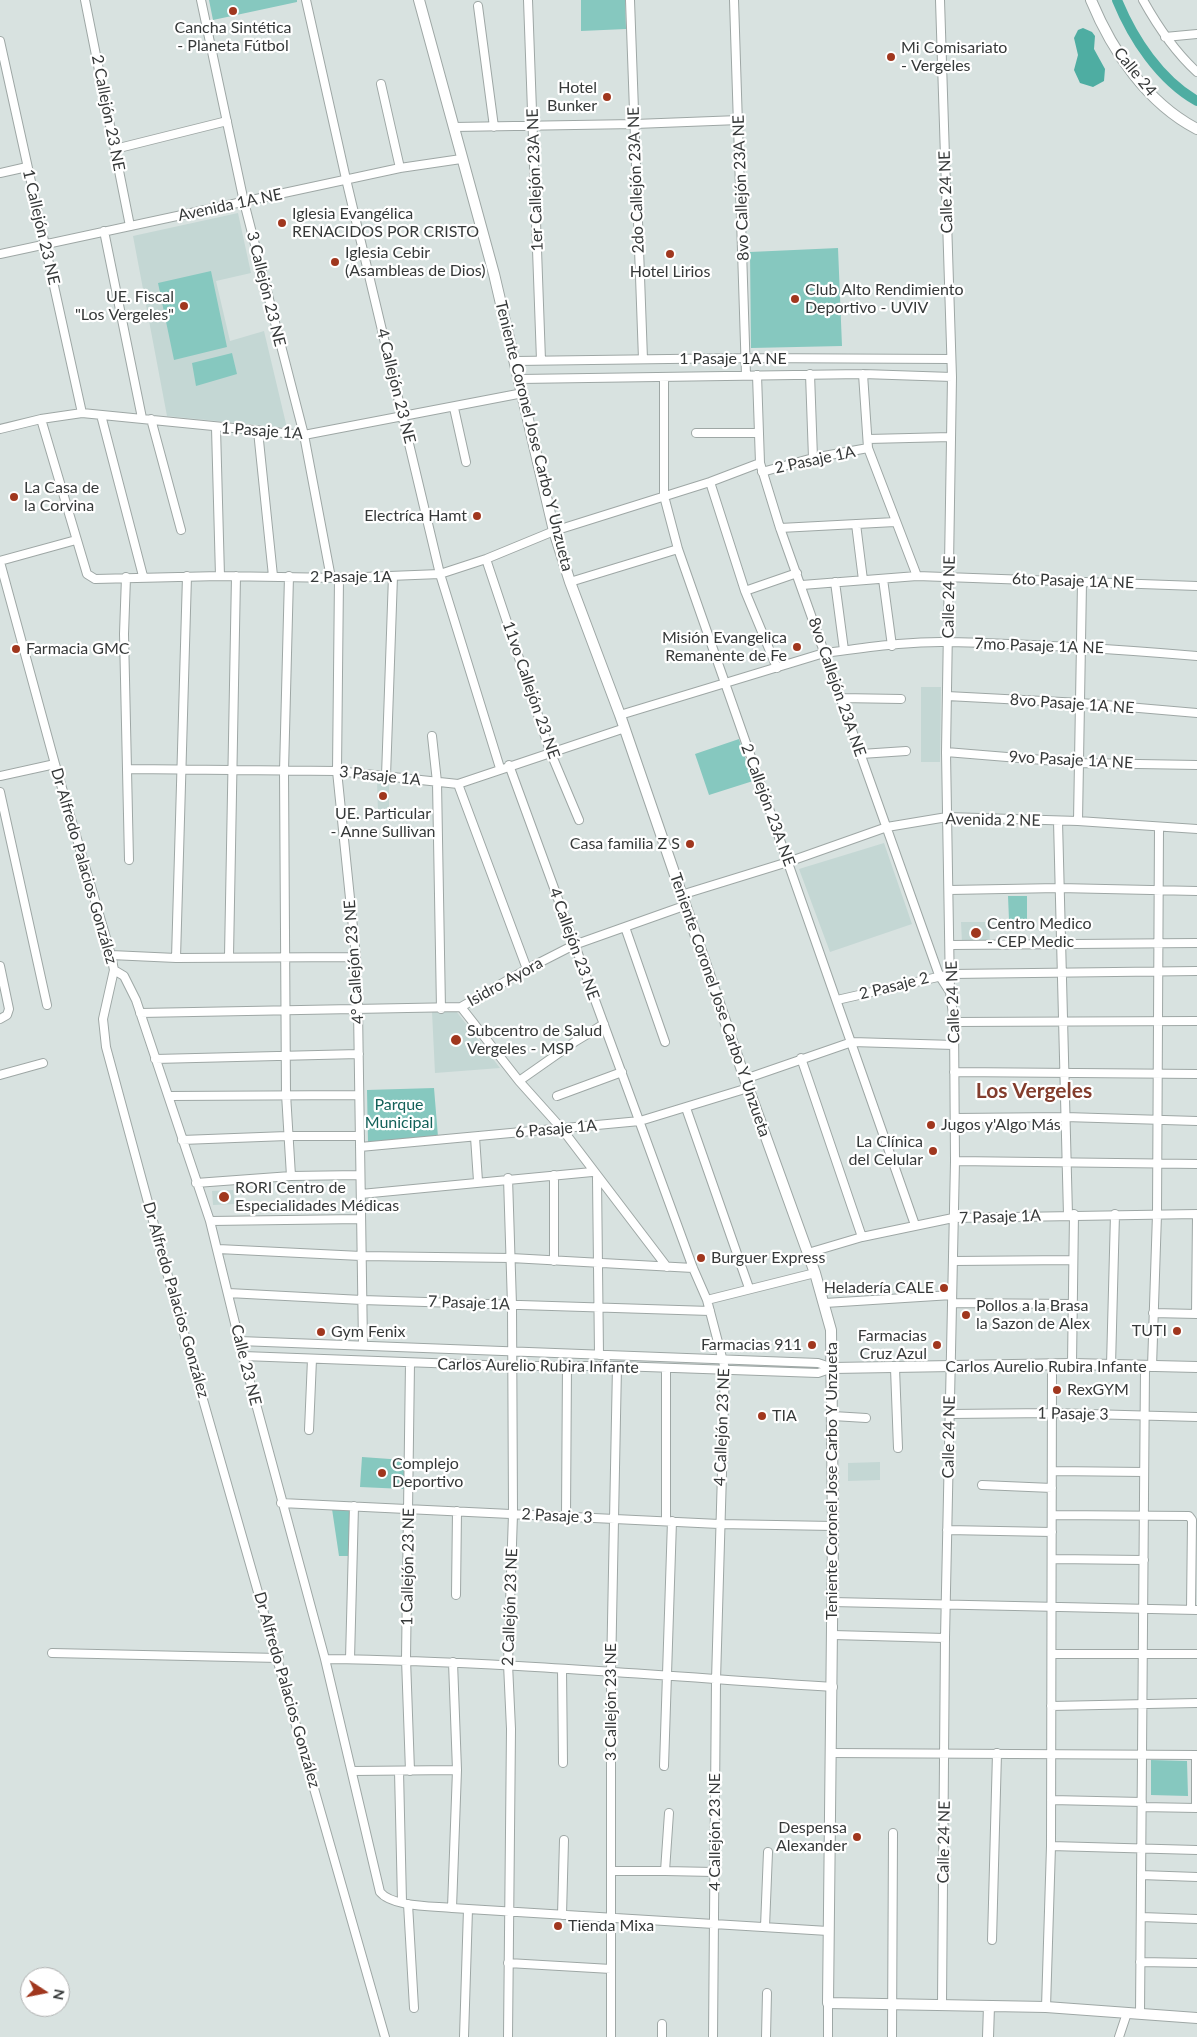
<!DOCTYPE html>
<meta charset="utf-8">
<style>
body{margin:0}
#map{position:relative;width:1197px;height:2037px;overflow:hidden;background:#d8e2e0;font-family:Lato,sans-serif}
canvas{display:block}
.north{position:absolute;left:20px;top:1967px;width:50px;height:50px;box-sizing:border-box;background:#fff;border:1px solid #afb0b0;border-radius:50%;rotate:101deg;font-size:14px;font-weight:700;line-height:20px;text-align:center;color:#363939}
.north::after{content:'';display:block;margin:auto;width:18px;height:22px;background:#a0371e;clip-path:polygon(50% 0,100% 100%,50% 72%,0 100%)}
</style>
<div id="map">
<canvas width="1197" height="2037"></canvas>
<div class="north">N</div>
</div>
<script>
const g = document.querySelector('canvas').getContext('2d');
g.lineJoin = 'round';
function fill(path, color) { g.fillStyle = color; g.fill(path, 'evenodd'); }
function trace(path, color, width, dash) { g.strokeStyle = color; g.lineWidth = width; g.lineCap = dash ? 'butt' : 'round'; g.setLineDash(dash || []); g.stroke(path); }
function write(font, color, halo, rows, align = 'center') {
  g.font = font + ' Lato,sans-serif'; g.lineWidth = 4.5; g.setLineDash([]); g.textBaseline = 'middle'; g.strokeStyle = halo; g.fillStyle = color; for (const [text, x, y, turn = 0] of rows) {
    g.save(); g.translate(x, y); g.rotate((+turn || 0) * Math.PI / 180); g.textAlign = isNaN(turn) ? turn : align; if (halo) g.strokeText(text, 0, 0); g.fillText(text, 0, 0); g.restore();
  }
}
fill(new Path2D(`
 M 238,213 L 251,273 L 216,281 L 230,341 L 264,331 L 287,428 L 167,416 L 133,236 Z
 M 921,687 L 941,687 L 940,762 L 921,762 Z
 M 377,780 L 389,780 L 389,813 L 378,812 Z
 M 884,843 L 912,924 L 830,952 L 799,869 Z
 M 961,922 L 989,922 L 990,943 L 962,943 Z
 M 456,1011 L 500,1068 L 435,1073 L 432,1012 Z
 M 233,1190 L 235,1204 L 213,1205 L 212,1191 Z
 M 880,1462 L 880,1480 L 848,1481 L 848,1463 Z`), '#c4d7d4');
fill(new Path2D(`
 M 209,0 L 297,0 L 297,2 L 213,20 Z
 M 581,0 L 625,0 L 626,29 L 581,31 Z
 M 838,248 L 842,346 L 751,348 L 750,252 Z
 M 211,271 L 227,347 L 174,360 L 158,283 Z
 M 232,353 L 237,374 L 196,386 L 192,363 Z
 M 739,739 L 753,781 L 709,795 L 695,754 Z
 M 1008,896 L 1027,896 L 1027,920 L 1009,920 Z
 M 434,1088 L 438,1137 L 368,1142 L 367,1090 Z
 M 362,1457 L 404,1460 L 404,1489 L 360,1487 Z
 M 332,1509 L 352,1509 L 351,1556 L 339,1556 Z
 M 1151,1760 L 1187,1761 L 1188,1796 L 1151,1795 Z`), '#86c8bf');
fill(new Path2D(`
 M 1083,28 L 1092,32 L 1095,36 L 1094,49 L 1105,69 L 1104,81 L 1093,87 L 1080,83 L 1074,70 L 1078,55 L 1074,38 L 1078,30 Z`), '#4eada2');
trace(new Path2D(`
 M 1117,0 C 1133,39 1160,80 1197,101`), '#4eada2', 10);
const minor = new Path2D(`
 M 85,0 L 130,226
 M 201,0 L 244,202 L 304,435 L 331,578
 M 306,0 L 346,179 L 440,574 L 500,768
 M 528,0 L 541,360
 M 630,0 L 643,359
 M 734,0 L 746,375
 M 940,0 L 952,377 L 946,752 L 950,992 L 954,1022 L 955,1161 L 945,1638 L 942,2004
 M 1143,0 C 1158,27 1174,51 1197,72
 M 478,6 L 494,127
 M 1165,37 L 1197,34
 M 0,41 L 82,413
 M 381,84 L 400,168
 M 454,127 L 635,124 L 739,120
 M 115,149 L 227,121
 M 0,173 L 27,167
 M 104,231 L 142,418
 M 0,254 L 400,168 L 461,159
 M 516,361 L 745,358 L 951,359
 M 810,374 L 813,458
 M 863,374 L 868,448 L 917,576 L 1197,586
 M 757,375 L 760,463 L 780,528 L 939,975 L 950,992
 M 664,377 L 664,496 L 678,549 L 915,1225
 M 520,379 L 863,374 L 952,377
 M 454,408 L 466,462
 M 101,415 L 143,576
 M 41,419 L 87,574 L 95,579 L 220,576 L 339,578 L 440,574 L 486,559 L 554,531 L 710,482 L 760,463
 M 151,419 L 181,530
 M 216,428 L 220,576
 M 0,429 L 41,419 L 82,413 L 304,435 L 523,393
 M 258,431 L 273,576
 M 696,433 L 757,433
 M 868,439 L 951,437
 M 762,472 L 813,458 L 868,448
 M 710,482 L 745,591 L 777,668
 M 856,524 L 863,580
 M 780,528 L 895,522
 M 486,559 L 550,751 L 579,820
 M 0,561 L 76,540
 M 0,562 L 55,764 L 111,955 L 114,970 L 103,1019 L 106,1047 L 172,1291 L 385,2037
 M 289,576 L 284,771 L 286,1094 L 291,1176
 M 126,577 L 124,634 L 129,860
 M 339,578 L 337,771 L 356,957 L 358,1009 L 363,1345
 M 883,579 L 892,646
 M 570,582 L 678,549
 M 835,582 L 844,650
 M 802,585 L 917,576
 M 745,591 L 797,573
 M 947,696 L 1081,703 L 1197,713
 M 840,698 L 901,699
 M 620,715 L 824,653 C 865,648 908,641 949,642 C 1032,644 1115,649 1197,656
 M 432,736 L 437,782 L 441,1009
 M 946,752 L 1080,763 L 1197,765
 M 861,754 L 906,751
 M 509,765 L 693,1268 L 707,1300 L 725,1369 L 716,1680 L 713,2037
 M 127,769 L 337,771 L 458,784 L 625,728
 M 0,776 L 55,764
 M 386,776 L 393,576
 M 458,784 L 527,969
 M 0,792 L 47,1005
 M 1058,821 L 1068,1215
 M 1078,821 L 1082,582
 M 949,890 L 1059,888 L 1197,891
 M 681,895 L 788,862 L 887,827 L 947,817 L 1078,821 L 1197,829
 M 625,927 L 665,1042
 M 951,945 L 1197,943
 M 111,955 L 176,958 L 356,957
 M 229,956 L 236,576
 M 176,958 L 187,576
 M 0,966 L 9,1009 L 7,1015 L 0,1019
 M 114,970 L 124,976 L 136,1000 L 210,1221 L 243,1356 L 325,1659 L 380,1892 C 392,1907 433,1906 452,1908 L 828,1931
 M 837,1000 L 951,974 L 1197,971
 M 461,1007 L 519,1081 L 562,1129 L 667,1267
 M 140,1013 L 461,1007 L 527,969 L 574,945 L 684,906
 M 954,1022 L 1197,1021
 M 801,1058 L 862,1237
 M 155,1059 L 359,1054
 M 954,1072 L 1197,1074
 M 0,1075 L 43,1063
 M 745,1079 L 852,1042 L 954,1045
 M 519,1081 L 576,1041 L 604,1024
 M 169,1096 L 359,1095
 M 557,1096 L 622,1072
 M 686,1108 L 749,1288
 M 955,1118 L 1065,1117 L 1197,1121
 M 475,1137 L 478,1181
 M 182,1140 L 287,1136 L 360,1136
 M 360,1147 L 640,1121 L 748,1088
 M 955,1161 L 1197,1164
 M 554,1175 L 554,1261
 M 508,1178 L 512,1305 L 513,1514 L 508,1664 L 511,1729 L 508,2037
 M 597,1178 L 599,1355
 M 196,1183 L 291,1176 L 360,1175
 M 361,1194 L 592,1172
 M 210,1221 L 361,1219
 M 218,1249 L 361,1256 L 511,1258 L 693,1268
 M 808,1253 L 862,1237 L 953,1218 L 1197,1214
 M 953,1261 L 1073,1260
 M 228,1293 L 362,1300 L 710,1311
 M 707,1300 L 815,1273
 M 825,1303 L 952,1295
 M 952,1303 L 1072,1304
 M 1153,1313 L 1197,1314
 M 1196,1314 L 1197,1216
 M 239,1341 L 818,1363 L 833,1368
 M 243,1356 L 512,1366 L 617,1366 L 818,1373 L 833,1368
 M 410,1363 L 406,1659 L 410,1771
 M 1072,1364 L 1074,1214
 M 1111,1365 L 1115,1214
 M 1152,1367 L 1157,1214 L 1159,827
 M 895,1368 L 898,1448
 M 949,1414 L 1052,1413 L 1197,1417
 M 833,1416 L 866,1418
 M 309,1430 L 312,1359
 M 1052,1471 L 1144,1472
 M 982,1485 L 1052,1488
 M 281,1503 L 719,1524 L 833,1526
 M 1052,1515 L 1189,1516 L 1192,1520 L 1191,1610
 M 566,1516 L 567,1365
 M 666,1521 L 666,1368
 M 947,1530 L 1052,1532
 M 1052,1559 L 1144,1560
 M 456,1595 L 457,1511
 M 832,1602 L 1197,1610
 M 833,1635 L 945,1638
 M 52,1653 L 279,1658
 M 1052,1654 L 1197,1654
 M 325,1659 C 494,1661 663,1676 833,1687
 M 350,1659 L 354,1506
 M 562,1669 L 563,1763
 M 1051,1706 L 1197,1703
 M 831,1753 L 1197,1755
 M 664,1766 L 672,1521
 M 352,1771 L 457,1770
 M 399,1771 L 402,1902
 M 1051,1800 L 1142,1802
 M 1142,1807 L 1197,1808
 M 1196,1808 L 1196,1755
 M 1051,1846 L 1197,1850
 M 611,1871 L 665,1871 L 669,1813
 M 665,1871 L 714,1872
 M 1141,1875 L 1197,1877
 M 408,1904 L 414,2008
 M 452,1908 L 457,1770 L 453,1662
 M 562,1915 L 564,1840
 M 1141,1917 L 1197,1919
 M 765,1927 L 768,1852
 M 992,1940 L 997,1753
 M 1140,1962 L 1197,1963
 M 508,1963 L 611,1969
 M 1046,2007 L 1051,1846 L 1052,1365
 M 1140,2014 L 1145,1367
 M 464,2037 L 468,1909
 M 611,2037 L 611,1673 L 617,1366
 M 662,2037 L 662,2024
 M 766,2037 L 767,1993
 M 828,2037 L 828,2003
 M 892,2037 L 893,1833
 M 1119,2037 L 1127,2013`);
const tertiary = new Path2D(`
 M 419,0 L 494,274 L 554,531 L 570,582 L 620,715 L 745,1079 L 815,1273 L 831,1330 L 833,1533 L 828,2003 L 1046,2007 L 1197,2018
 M 1091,0 C 1112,51 1147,103 1197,129
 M 833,1368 L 1072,1364 L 1197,1367
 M 988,2037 L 989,2006`);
trace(minor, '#9ea7a5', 10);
trace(tertiary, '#9ea7a5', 12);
trace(minor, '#fff', 8);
trace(tertiary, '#fff', 10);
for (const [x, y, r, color] of [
 [233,11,5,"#a0371e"],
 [891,57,5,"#a0371e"],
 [607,97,5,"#a0371e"],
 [282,223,5,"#a0371e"],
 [670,254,5,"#a0371e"],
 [335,262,5,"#a0371e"],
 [795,299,5,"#a0371e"],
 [184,306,5,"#a0371e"],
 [14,497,5,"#a0371e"],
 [477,516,5,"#a0371e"],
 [797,647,5,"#a0371e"],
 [16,649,5,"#a0371e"],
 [383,796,5,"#a0371e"],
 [690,844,5,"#a0371e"],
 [976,933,6,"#a0371e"],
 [456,1040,6,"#a0371e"],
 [931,1125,5,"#a0371e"],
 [933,1151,5,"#a0371e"],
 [224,1197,6,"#a0371e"],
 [701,1258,5,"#a0371e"],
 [944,1288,5,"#a0371e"],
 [966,1315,5,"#a0371e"],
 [1177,1331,5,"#a0371e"],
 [321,1332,5,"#a0371e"],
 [812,1345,5,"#a0371e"],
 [937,1345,5,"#a0371e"],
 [1057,1390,5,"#a0371e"],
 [762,1416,5,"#a0371e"],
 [382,1473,5,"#a0371e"],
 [857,1837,5,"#a0371e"],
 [558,1926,5,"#a0371e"]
]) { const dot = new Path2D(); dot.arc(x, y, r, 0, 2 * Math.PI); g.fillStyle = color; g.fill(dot); trace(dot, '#fff', 2); }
write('16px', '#363939', '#fff', [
 ["Cancha Sintética",233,28,"center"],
 ["- Planeta Fútbol",233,46,"center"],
 ["Mi Comisariato",901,48],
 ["- Vergeles",901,66],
 ["Hotel",597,88,"right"],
 ["Bunker",597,106,"right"],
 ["Iglesia Evangélica",292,214],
 ["RENACIDOS POR CRISTO",292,232],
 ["Iglesia Cebir",345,253],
 ["(Asambleas de Dios)",345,271],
 ["Hotel Lirios",670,272,"center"],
 ["Club Alto Rendimiento",805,290],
 ["Deportivo - UVIV",805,308],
 ["UE. Fiscal",174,297,"right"],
 ["\"Los Vergeles\"",174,315,"right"],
 ["La Casa de",24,488],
 ["la Corvina",24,506],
 ["Electríca Hamt",467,516,"right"],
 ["Misión Evangelica",787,638,"right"],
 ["Remanente de Fe",787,656,"right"],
 ["Farmacia GMC",26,649],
 ["UE. Particular",383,814,"center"],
 ["- Anne Sullivan",383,832,"center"],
 ["Casa familia Z S",680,844,"right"],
 ["Centro Medico",987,924],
 ["- CEP Medic",987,942],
 ["Subcentro de Salud",467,1031],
 ["Vergeles - MSP",467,1049],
 ["Jugos y'Algo Más",941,1125],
 ["La Clínica",923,1142,"right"],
 ["del Celular",923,1160,"right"],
 ["RORI Centro de",235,1188],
 ["Especialidades Médicas",235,1206],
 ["Burguer Express",711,1258],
 ["Heladería CALE",934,1288,"right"],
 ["Pollos a la Brasa",976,1306],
 ["la Sazon de Alex",976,1324],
 ["TUTI",1167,1331,"right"],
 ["Gym Fenix",331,1332],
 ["Farmacias",927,1336,"right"],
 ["Cruz Azul",927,1354,"right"],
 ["Farmacias 911",802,1345,"right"],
 ["RexGYM",1067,1390],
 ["TIA",772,1416],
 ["Complejo",392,1464],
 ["Deportivo",392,1482],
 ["Despensa",847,1828,"right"],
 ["Alexander",847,1846,"right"],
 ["Tienda Mixa",568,1926]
], 'left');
write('16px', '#363939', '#fff', [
 ["Calle 24",1135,72,51],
 ["2 Callejón 23 NE",108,113,79],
 ["1er Callejón 23A NE",535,180,-92],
 ["2do Callejón 23A NE",636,180,-92],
 ["8vo Callejón 23A NE",741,188,-92],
 ["Calle 24 NE",946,192,-92],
 ["Avenida 1A NE",230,205,-12],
 ["1 Callejón 23 NE",41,227,77],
 ["3 Callejón 23 NE",266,289,76],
 ["1 Pasaje 1A NE",733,359],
 ["4 Callejón 23 NE",396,386,76],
 ["1 Pasaje 1A",262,431,4],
 ["Teniente Coronel Jose Carbo Y Unzueta",534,436,76],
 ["2 Pasaje 1A",815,460,-12],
 ["2 Pasaje 1A",351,577],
 ["6to Pasaje 1A NE",1073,581,2],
 ["Calle 24 NE",949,597,-89],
 ["7mo Pasaje 1A NE",1039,646,2],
 ["8vo Callejón 23A NE",837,687,71],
 ["11vo Callejón 23 NE",531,690,71],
 ["8vo Pasaje 1A NE",1072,704,4],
 ["9vo Pasaje 1A NE",1071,760,3],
 ["3 Pasaje 1A",380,776,6],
 ["2 Callejón 23A NE",768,805,70],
 ["Avenida 2 NE",993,820,1],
 ["Dr Alfredo Palacios González",84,866,74],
 ["4 Callejón 23 NE",574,944,70],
 ["4° Callejón 23 NE",354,962,-94],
 ["Isidro Ayora",505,982,-29],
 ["2 Pasaje 2",894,986,-14],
 ["Calle 24 NE",953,1002,-92],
 ["Teniente Coronel Jose Carbo Y Unzueta",720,1005,71],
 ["6 Pasaje 1A",556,1129,-5],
 ["7 Pasaje 1A",1000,1217,-2],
 ["Dr Alfredo Palacios González",176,1300,74],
 ["7 Pasaje 1A",469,1303,2],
 ["Calle 23 NE",246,1365,76],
 ["Carlos Aurelio Rubira Infante",538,1366,1],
 ["Carlos Aurelio Rubira Infante",1046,1367],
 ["1 Pasaje 3",1073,1414,1],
 ["4 Callejón 23 NE",722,1427,-88],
 ["Calle 24 NE",949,1437,-89],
 ["Teniente Coronel Jose Carbo Y Unzueta",832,1481,-90],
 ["2 Pasaje 3",557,1516,3],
 ["1 Callejón 23 NE",408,1567,-89],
 ["2 Callejón 23 NE",510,1607,-88],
 ["Dr Alfredo Palacios González",287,1690,74],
 ["3 Callejón 23 NE",611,1702,-90],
 ["4 Callejón 23 NE",715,1832,-90],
 ["Calle 24 NE",944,1842,-89]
]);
write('16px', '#136159', '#fff', [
 ["Parque",399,1105],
 ["Municipal",399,1123]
]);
write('bold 21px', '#833d2d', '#fff', [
 ["Los Vergeles",1034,1091]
]);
</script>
